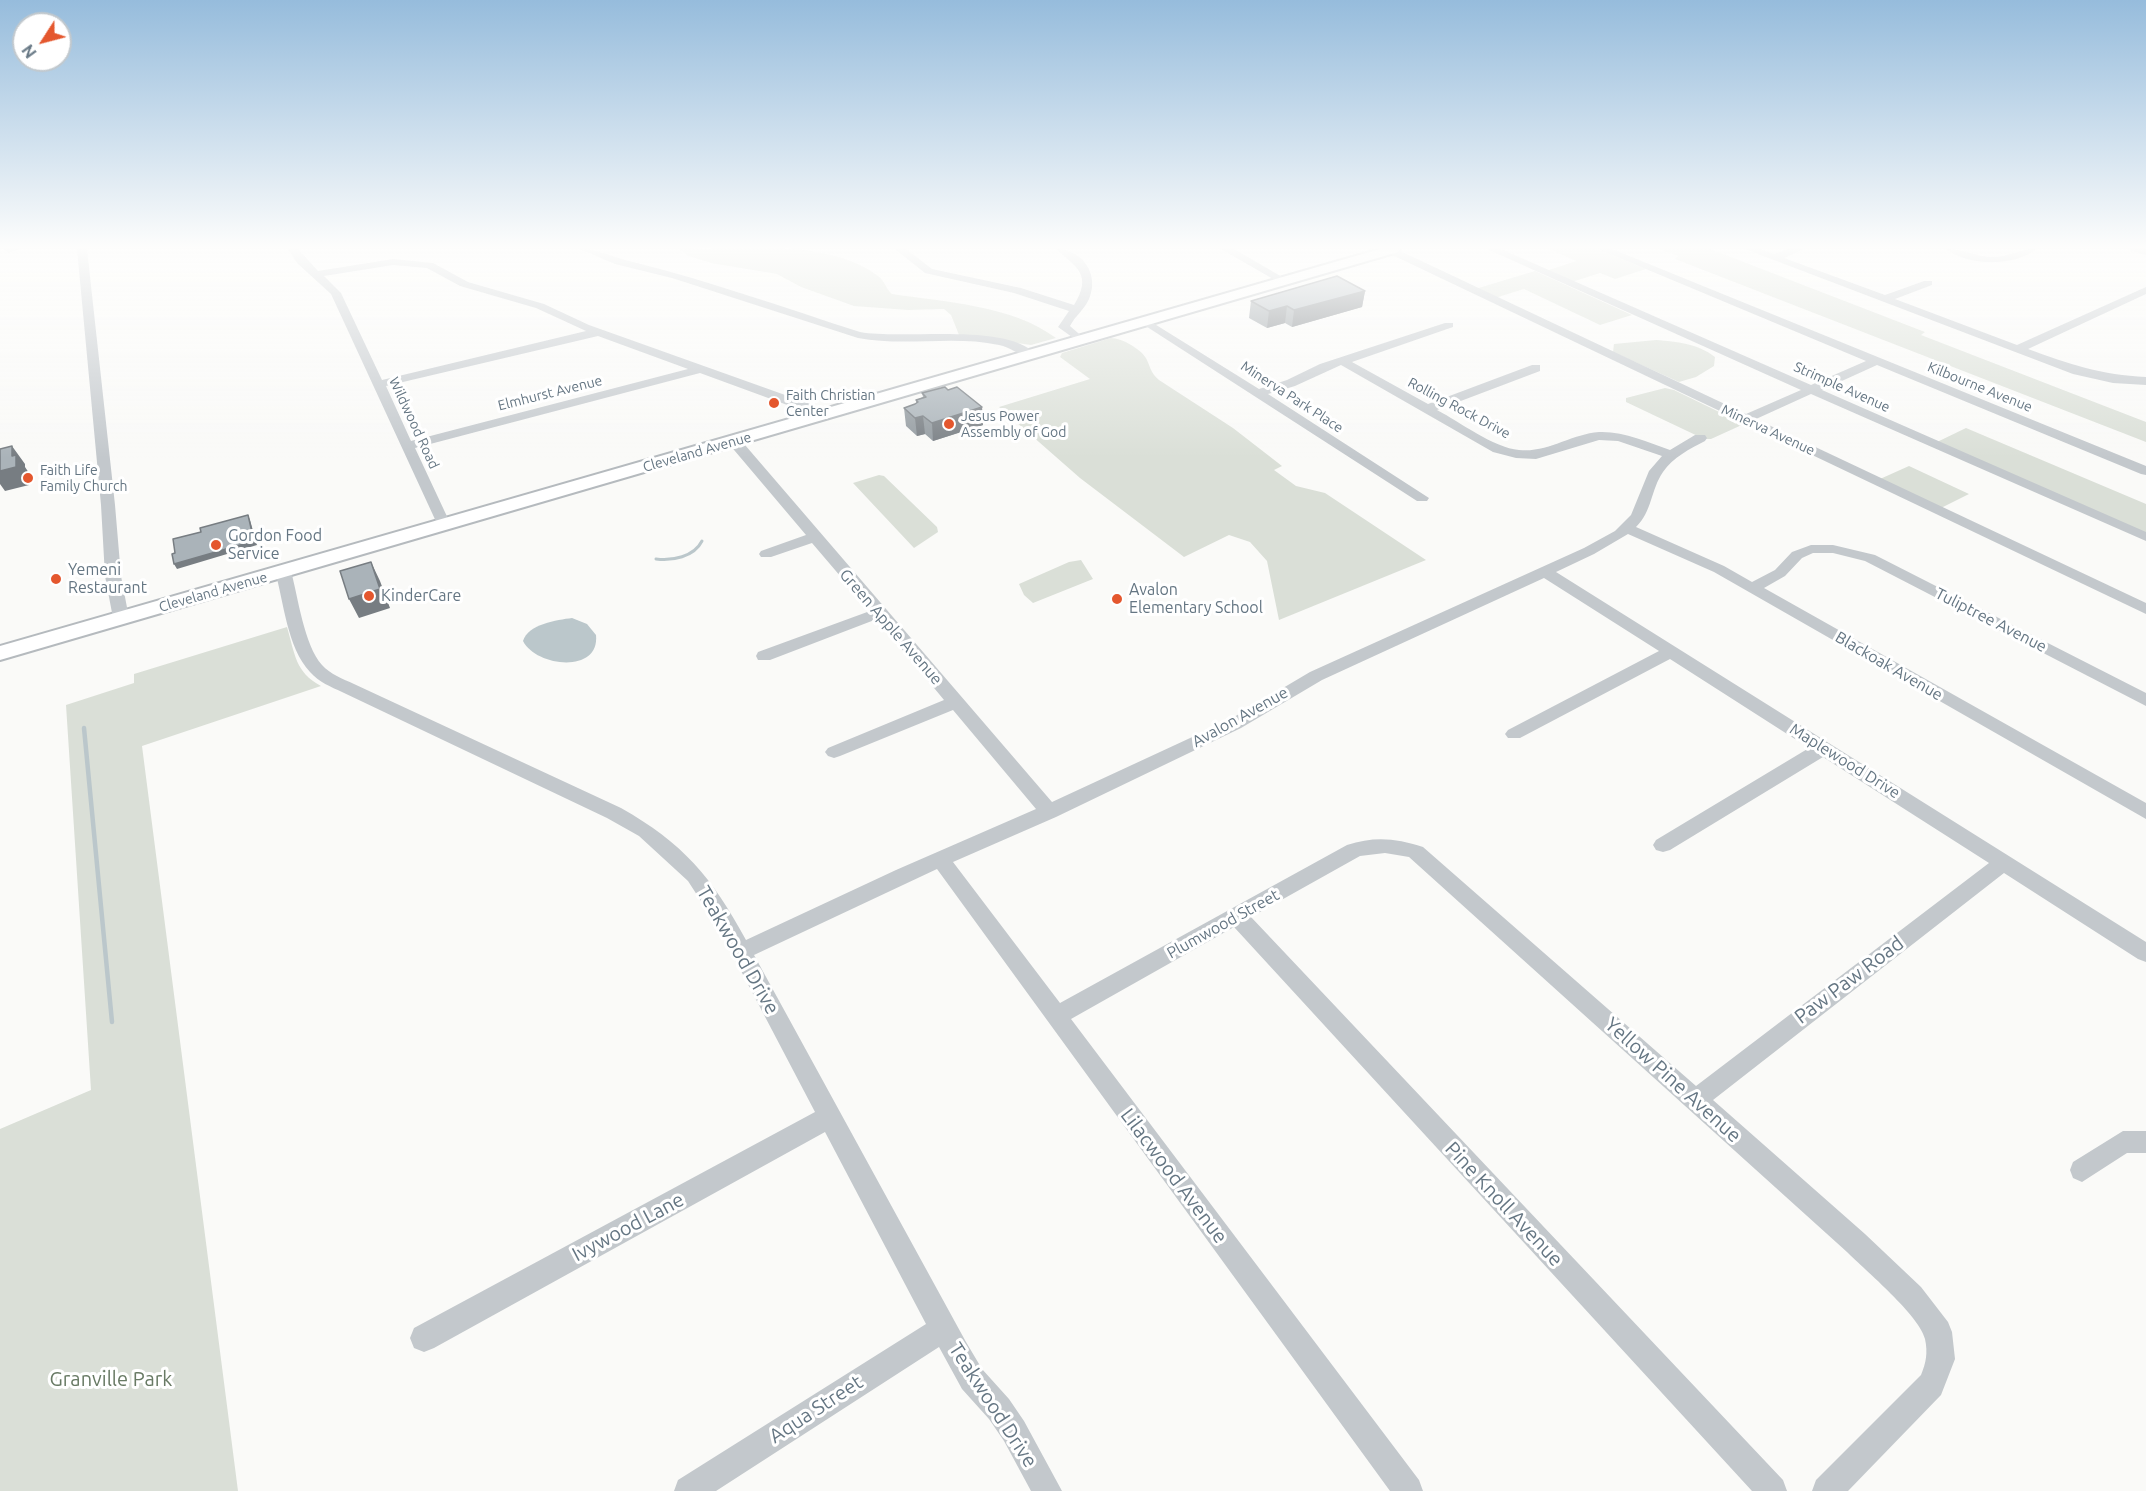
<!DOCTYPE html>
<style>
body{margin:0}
#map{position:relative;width:2146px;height:1491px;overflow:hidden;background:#fafaf8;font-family:Ubuntu,sans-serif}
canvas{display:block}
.north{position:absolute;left:12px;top:12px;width:60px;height:60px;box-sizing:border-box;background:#fff;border:2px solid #c1c8cd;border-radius:50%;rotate:234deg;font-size:16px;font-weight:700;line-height:24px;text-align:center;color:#657683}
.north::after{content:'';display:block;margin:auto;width:21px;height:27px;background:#e4572e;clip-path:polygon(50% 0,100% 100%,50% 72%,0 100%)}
</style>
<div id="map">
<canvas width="2146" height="1491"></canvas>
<div class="north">N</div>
</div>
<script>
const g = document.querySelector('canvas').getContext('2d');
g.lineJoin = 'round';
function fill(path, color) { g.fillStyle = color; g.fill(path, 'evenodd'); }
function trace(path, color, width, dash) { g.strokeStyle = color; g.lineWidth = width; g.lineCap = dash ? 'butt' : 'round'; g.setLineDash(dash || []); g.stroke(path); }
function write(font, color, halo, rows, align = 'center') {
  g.font = font + ' Ubuntu,sans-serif'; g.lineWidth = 6; g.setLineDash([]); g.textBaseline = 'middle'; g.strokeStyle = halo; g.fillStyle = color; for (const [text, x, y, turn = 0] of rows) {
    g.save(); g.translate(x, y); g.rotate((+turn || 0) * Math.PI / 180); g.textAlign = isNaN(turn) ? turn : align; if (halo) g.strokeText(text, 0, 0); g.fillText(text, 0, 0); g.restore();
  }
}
fill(new Path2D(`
 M 679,249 C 739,249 828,238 878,276 C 885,281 886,289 892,294 C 944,302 1012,305 1056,338 L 1031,345 L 959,335 L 951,315 L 944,309 L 908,310 L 854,306 L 801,287 L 777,274 L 711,263 L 689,256 Z
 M 1549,249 L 1597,249 L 1646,269 L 1615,279 L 1600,273 L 1572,282 L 1546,271 L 1576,261 Z
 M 1660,249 L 1710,249 L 1925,332 L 1921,335 L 2146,422 L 2146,442 L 1675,259 L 1678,256 Z
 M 1535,271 L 1632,315 L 1600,325 L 1524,289 L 1495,298 L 1475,289 Z
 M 1111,338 C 1122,338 1143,350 1147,360 C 1151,369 1151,373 1159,380 L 1233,428 L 1282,466 L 1274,470 L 1296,486 L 1325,493 L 1426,560 L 1279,620 L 1267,561 L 1250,542 L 1229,535 L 1184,557 L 1080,478 L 999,407 L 1090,379 L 1060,357 L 1062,353 Z
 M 1656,340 C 1677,342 1697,343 1715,357 L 1714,366 L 1696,377 L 1679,382 L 1613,352 L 1614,344 Z
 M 1665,388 L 1674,390 L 1744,424 L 1711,439 L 1704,439 L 1626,402 L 1626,398 Z
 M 1966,428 L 2146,504 L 2146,534 L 1937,442 Z
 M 1909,466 L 1969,494 L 1941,508 L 1880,479 Z
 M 879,475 L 884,476 L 937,527 L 938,532 L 914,548 L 853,483 Z
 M 1081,560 L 1093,579 L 1033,603 L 1024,595 L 1019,584 L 1069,562 Z
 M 287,627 C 295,654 295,672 321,686 L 142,746 L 238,1491 L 0,1491 L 0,1129 L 91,1090 L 66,705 L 134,683 L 134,674 Z`), '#dadfd7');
fill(new Path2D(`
 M 572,618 L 587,624 L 596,635 C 600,674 536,667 523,641 C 528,624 557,620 572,618 Z`), '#bbc7cb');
trace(new Path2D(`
 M 656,559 C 672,561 694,557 702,541`), '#bbc7cb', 3);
trace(new Path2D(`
 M 84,728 L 112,1022`), '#bbc7cb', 4.5);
const major = new Path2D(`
 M 1380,249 L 1400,249 L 1398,252 L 0,660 L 0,646 Z`);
trace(major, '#b5babe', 4);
fill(new Path2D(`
 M 4,249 L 19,249 L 8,253 Z
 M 77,249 L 87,249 L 115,505 L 121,576 L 129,618 L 121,623 L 113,618 L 105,576 L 101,505 Z
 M 288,249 L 298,249 L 318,271 L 393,259 L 433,263 L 468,282 L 544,304 L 589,325 L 830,411 L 831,414 L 825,418 L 820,417 L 700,373 L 415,448 L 451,525 L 449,528 L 439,528 L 331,294 L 297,263 ZM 393,265 L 427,268 L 460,286 L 536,308 L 586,331 L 382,380 L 341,293 L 324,276 ZM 598,336 L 688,369 L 411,441 L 386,386 Z
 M 580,249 C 599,249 614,258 633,262 C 710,281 785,308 860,332 C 905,340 1004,322 1036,354 L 1030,358 C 1019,355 1010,347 999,345 C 953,335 905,347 858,338 L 672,278 L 615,264 Z
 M 895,249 L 906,249 L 932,269 L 1021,288 L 1074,305 C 1093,274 1076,267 1056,249 C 1082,249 1100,274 1089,299 C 1084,310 1075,316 1070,326 L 1085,339 L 1079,342 L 1058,327 L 1069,311 L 1014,293 L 925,273 Z
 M 1221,249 L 1234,249 L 1289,281 L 1284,284 L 1280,283 Z
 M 1386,249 L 1396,249 L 1746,414 L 1801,390 L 1487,249 L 1501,249 L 1811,385 L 1866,361 L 1598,249 L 1612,249 L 2146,466 L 2146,475 L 2141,474 L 1877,365 L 1822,390 L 2146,532 L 2146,541 L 1811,394 L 1756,419 L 2146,603 L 2146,614 L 1386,252 Z
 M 1745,249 L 1759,249 L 1774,254 L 1789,249 L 1804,249 L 1784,258 L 1885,295 L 1924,281 L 1932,281 L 1932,285 L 1895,299 L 2017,345 L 2146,287 L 2146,294 L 2028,349 C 2069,364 2102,375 2146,377 L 2146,385 L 2113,383 L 2073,374 Z
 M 1946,249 C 1963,249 1977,257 1993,257 C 2008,257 2020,249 2036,249 C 2015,267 1967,266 1946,249 Z
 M 2130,249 L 2146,249 L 2146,255 L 2131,251 Z
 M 1145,318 L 1259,389 L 1287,380 L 1320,364 L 1445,323 L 1453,323 L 1453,327 L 1352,362 L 1428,404 L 1532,365 L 1540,365 L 1540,371 L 1437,410 C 1460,422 1494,448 1519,450 C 1548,453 1571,434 1599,432 C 1624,431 1647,442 1670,450 L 1695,435 L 1705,435 L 1707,438 L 1705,441 C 1690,449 1673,457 1663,472 C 1651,489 1652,512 1636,527 L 1724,566 L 1752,582 L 1775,570 L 1792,552 L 1811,545 L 1833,545 L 1875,555 L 2146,693 L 2146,706 L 1865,561 L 1833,553 L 1813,553 L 1802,558 L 1785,576 L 1764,588 L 2146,803 L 2146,819 L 1714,572 L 1628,534 L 1594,554 L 1556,572 L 2146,942 L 2146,962 L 2138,959 L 2004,873 L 1713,1100 L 1865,1234 L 1921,1287 L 1948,1322 L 1952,1332 L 1955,1359 L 1941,1395 L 1848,1491 L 1812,1491 L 1816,1480 L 1921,1375 C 1926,1363 1928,1353 1925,1339 C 1920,1316 1865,1270 1847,1252 L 1409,857 L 1385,853 L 1360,856 L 1251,917 L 1783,1480 L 1787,1491 L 1752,1491 L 1234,927 L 1071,1019 L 1419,1480 L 1423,1491 L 1390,1491 L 937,869 L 754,955 L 966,1342 L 982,1369 L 1009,1399 L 1024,1421 L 1062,1491 L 1031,1491 L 1004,1441 L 989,1419 L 962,1389 L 939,1347 L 716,1491 L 674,1491 L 678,1480 L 926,1324 L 825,1132 L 434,1348 L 424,1352 L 414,1348 L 410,1338 L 414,1328 L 815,1112 L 719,929 L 688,881 L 639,836 L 607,818 L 342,692 C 331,687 319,682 310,672 C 287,647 284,603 275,571 L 278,568 L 283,566 L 291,571 C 298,597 304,645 322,665 C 330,674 343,679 354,684 L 621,808 C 683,843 712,877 746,940 L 896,870 L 1036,809 L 953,710 L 840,756 L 834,758 L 828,756 L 825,752 L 828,748 L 944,700 L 877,619 L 770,660 L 758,660 L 756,656 L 758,652 L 870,611 L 812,543 L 771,557 L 761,557 L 759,554 L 761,551 L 806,535 L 729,444 L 727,441 L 729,438 L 739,438 L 1052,802 L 1229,720 L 1310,672 L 1584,548 L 1615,531 L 1631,515 L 1649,471 L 1662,456 L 1618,441 L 1599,440 L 1536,459 L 1516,458 L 1493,452 L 1341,365 L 1295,386 L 1268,394 L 1429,498 L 1427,501 L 1417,501 L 1141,323 L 1139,321 ZM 1544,578 L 1659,651 L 1508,730 L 1505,734 L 1508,738 L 1520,738 L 1670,659 L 1809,748 L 1656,840 L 1653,845 L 1656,850 L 1663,852 L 1670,850 L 1823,757 L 1989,863 L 1696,1086 L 1423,847 C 1396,838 1374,836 1347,845 L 1060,1003 L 953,862 L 1056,817 L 1241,728 L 1322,680 Z
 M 2123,1131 L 2146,1131 L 2146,1153 L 2127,1153 L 2082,1182 L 2073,1178 L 2070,1170 L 2073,1162 Z`), '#c3c8cc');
fill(major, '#fff');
fill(new Path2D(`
 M 1365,291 L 1362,307 L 1292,327 L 1285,323 L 1267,328 L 1249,318 L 1251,301 Z
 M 948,390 L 982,407 L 983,425 L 933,441 L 925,434 L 917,436 L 906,426 L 904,408 L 916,404 L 916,400 L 923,397 L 922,393 Z`), '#929a9f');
fill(new Path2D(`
 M 1365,291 L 1362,307 L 1292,327 L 1294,310 Z
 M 1287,306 L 1285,323 L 1267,328 L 1269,311 Z
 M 982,407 L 983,425 L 933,441 L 932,423 Z
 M 923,416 L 925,434 L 917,436 L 915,418 Z
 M 12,446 L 25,464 L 25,467 L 29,473 L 29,485 L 5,491 L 0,484 L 0,471 L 12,456 Z
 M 248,515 L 250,520 L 257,545 L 177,569 L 174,564 Z
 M 371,562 L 380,581 L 390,608 L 359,618 L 349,599 Z`), '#777d82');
const building = new Path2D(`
 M 1337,276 L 1365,291 L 1294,310 L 1287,306 L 1269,311 L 1251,301 Z
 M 945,387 L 948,390 L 957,387 L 982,407 L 932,423 L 923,416 L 915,418 L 904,408 L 915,404 L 918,402 L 916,400 L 926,397 L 922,393 Z
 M 12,446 L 12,456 L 16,455 L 16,467 L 0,471 L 0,449 Z
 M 248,515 L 254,541 L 174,564 L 172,554 L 175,553 L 173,539 L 201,532 L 200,528 Z
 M 371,562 L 380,589 L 349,599 L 340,571 Z`);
fill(building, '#aab3b9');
trace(building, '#777d82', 1.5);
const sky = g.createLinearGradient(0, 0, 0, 458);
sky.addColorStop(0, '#96bcdc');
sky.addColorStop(0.54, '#fdfdfc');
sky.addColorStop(1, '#fdfdfc00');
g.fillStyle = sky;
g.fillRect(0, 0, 2146, 458);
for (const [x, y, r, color] of [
 [774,403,6,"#e4572e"],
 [949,424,6,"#e4572e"],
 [28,478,6,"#e4572e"],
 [216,545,6,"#e4572e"],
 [56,579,6,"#e4572e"],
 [369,596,6,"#e4572e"],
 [1117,599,6,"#e4572e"]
]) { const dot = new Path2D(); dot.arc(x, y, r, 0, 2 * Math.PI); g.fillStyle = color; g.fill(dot); trace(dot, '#fff', 2); }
write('14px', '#657683', '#fff', [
 ["Strimple Avenue",1842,387,24],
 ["Kilbourne Avenue",1980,387,22],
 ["Elmhurst Avenue",550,393,-14],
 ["Minerva Park Place",1292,397,33],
 ["Rolling Rock Drive",1459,408,28],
 ["Wildwood Road",414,423,65],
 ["Minerva Avenue",1768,430,25],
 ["Cleveland Avenue",697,452,-16],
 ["Cleveland Avenue",213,592,-16]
]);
write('14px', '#657683', '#fff', [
 ["Faith Christian",786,395],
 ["Center",786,411],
 ["Jesus Power",961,416],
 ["Assembly of God",961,432],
 ["Faith Life",40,470],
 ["Family Church",40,486]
], 'left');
write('16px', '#657683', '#fff', [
 ["Gordon Food",228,536],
 ["Service",228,554],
 ["Yemeni",68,570],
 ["Restaurant",68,588],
 ["Avalon",1129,590],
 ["Elementary School",1129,608],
 ["KinderCare",381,596]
], 'left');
write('16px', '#657683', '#fff', [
 ["Tuliptree Avenue",1991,620,27],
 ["Green Apple Avenue",891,627,49],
 ["Blackoak Avenue",1889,666,30],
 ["Avalon Avenue",1240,717,-29],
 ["Maplewood Drive",1845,761,32],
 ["Plumwood Street",1223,924,-29]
]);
write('20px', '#657683', '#fff', [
 ["Teakwood Drive",738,950,60],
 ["Paw Paw Road",1849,980,-37],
 ["Yellow Pine Avenue",1673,1080,42],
 ["Lilacwood Avenue",1174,1176,53],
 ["Pine Knoll Avenue",1504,1204,47],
 ["Ivywood Lane",628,1227,-28],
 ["Teakwood Drive",993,1405,57],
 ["Aqua Street",816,1409,-33]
]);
write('20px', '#687a64', '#fff', [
 ["Granville Park",111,1379]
]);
</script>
